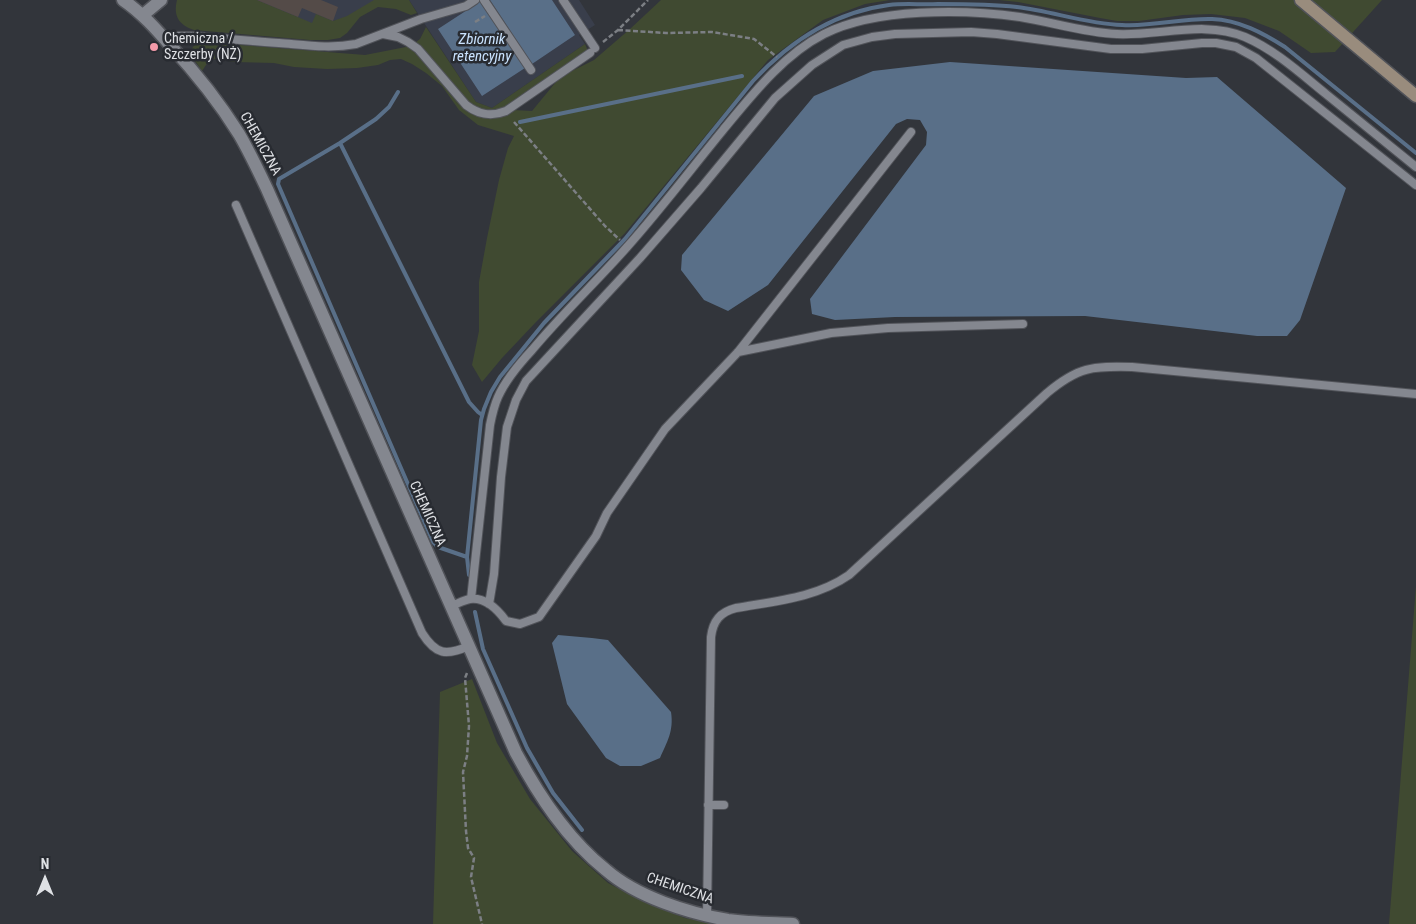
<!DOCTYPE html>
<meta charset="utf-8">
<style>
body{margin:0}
#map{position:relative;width:1416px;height:924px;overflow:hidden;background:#32353b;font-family:"Roboto Condensed",sans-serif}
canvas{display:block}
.north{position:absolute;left:20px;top:854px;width:50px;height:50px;-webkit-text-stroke:4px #282b31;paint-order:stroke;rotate:0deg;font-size:14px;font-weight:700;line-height:20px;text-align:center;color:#dfe1e5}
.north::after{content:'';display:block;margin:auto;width:18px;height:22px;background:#dfe1e5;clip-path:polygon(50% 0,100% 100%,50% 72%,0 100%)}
</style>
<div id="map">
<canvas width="1416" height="924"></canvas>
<div class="north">N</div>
</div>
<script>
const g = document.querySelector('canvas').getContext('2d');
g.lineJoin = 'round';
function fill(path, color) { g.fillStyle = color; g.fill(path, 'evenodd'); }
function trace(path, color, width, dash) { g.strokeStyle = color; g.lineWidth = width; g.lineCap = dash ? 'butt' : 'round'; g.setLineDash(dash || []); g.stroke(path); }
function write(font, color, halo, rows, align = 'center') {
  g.font = font + ' "Roboto Condensed",sans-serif'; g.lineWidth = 5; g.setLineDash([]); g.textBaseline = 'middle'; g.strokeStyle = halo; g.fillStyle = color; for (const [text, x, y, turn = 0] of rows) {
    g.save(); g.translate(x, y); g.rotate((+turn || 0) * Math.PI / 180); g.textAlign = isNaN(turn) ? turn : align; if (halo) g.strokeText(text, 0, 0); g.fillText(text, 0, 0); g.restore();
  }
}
fill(new Path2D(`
 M 237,0 L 377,0 L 346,19 L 300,26 Z
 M 409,0 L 579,0 L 595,25 L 579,35 L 585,44 L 492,108 L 476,102 Z`), '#393e4b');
fill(new Path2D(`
 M 177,0 L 257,0 L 312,23 L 316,14 L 333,21 L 347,16 L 374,0 L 409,0 L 417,13 L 411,15 L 396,9 L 378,7 L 360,17 L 347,33 L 340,38 L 328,40 L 310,40 L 194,30 C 179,25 173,16 177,0 Z
 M 661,0 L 923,0 L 890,0 L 865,4 L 823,20 L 768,60 L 625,233 L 536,322 L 502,358 L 482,382 L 472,365 L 479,331 L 479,282 L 487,238 L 499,180 L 508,148 L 514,136 L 478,125 L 459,110 L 442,86 L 426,73 L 412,64 L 401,59 L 390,60 L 378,65 L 357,68 L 327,69 L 294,67 L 274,63 L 235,62 L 214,59 L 208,62 L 202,71 L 191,55 C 191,47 194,44 202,42 L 365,55 L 411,46 L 420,39 L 426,27 L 476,102 L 492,108 L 585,44 L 588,51 L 513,110 L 532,111 L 560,77 L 594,60 L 630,29 Z
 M 999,0 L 1382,0 L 1335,52 L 1311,53 L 1279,31 L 1245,18 L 1211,14 L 1183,15 L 1139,21 L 1117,21 L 1100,18 L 1018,2 Z
 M 1416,586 L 1416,924 L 1389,924 Z
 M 472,679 L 497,743 L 530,799 L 572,851 L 608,883 L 646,903 L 685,918 L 714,924 L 433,924 L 440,692 Z`), '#404a31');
fill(new Path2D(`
 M 490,0 L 552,0 L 575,35 L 532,64 Z
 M 481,1 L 525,68 L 482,96 L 438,29 Z
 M 950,62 L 1186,78 L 1217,77 L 1346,188 L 1300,320 L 1287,336 L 1257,336 L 1085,316 L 895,317 L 835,320 L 812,314 L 810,299 L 926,145 L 927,132 L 920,120 L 907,119 L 896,124 L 768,285 L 728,311 L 704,300 L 681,270 L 682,255 L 814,96 L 873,71 Z
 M 558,635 L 592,638 L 608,640 L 671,712 C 674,731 667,742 660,758 L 641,766 L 620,766 L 606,758 L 567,704 L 552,643 Z`), '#596f88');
trace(new Path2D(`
 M 398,92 L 389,107 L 376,119 L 340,143 L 279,179 L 278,184 L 433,542 L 438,547 L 467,557
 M 520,122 L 742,76
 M 340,143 L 469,402 L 478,412 L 482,415
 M 469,575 L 467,557 L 481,420 L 484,409 L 491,392 L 500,377 L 544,323 L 625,239 L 753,81 C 790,41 834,12 889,5 C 905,3 922,5 938,4 C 964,4 991,4 1017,7 C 1052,11 1086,24 1122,25 C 1152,27 1182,18 1212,19 C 1239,20 1263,33 1285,47 L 1416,153
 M 475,612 L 483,649 L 527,748 L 553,793 L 582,830`), '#596f88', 4);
fill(new Path2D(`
 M 257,0 L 321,0 L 338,7 L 333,21 L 302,8 L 298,17 Z`), '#544b48');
const service = new Path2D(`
 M 484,0 L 531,70
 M 563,0 L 595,48
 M 383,34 L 398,37 L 408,42 L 418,49 L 466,105 C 479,115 491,117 506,111 L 590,53
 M 165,39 L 178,36 L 191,36 C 221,38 250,41 279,43 C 305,45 330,49 356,44 L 421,19 L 466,6 L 475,0
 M 236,205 L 422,633 C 436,655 446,656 469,646
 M 738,352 L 831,333 L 888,328 L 1023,324
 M 471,599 L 490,425 C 492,415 494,406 498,397 C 506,379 519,364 532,350 C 562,314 596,282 627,247 C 661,209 691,169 723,130 C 752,95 783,55 824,34 C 875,8 964,9 1020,17 C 1052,22 1085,33 1117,34 C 1159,36 1205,20 1245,37 C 1275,50 1300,73 1326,94 C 1356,118 1386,143 1416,167
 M 489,604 L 494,574 L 501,477 L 507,427 L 516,400 L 526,381 L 640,258 L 701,188 L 775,98 L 812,65 L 843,45 L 872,37 L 895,34 L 971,32 L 997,34 L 1111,49 L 1142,49 L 1202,43 L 1216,43 L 1236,47 L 1256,58 L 1416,185
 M 451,606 C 457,604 464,600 470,599 C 486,597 498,610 506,621 L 520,624 L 539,617 L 596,536 L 607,513 L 665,429 L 738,352 L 911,132
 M 708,805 L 724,805
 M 707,915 L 711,637 C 713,621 720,612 736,608 C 775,601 816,598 849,575 L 1047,393 C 1078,367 1092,366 1132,367 L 1416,394`);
const minor = new Path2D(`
 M 143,15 L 161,0`);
const tertiary = new Path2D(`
 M 123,0 C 142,13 156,29 170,45 C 196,73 219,102 239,134 C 249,151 258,170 267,189 L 516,753 C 539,796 567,839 606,870 C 637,897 688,913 728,920 C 750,923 772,923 793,924`);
const secondary = new Path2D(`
 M 1301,0 L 1416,96`);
trace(service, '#515359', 10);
trace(minor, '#515359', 15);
trace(tertiary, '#515359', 15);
trace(secondary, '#515359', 15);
trace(new Path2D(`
 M 475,22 L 485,16
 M 618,30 L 666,33 L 712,32 L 754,39 L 777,57
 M 603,42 L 618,30 L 648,0
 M 514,122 L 605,226 L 620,240
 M 467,673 L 465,678 L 469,726 L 467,756 L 463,772 L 466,831 L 468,848 L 474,858 L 471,877 L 482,924`), '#7c7f84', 2.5, [5, 2.5]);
trace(service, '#84878f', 8);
trace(minor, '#84878f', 12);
trace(tertiary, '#84878f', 12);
trace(secondary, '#998c7d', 12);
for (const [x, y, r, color] of [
 [154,47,5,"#f39aa9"]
]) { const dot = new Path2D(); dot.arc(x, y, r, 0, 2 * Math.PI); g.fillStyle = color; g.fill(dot); trace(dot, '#282b31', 2); }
write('14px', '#dfe1e5', '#282b31', [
 ["Chemiczna /",164,39],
 ["Szczerby (NŻ)",164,55]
], 'left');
write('14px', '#dfe1e5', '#282b31', [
 ["CHEMICZNA",260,144,61],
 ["CHEMICZNA",427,514,66],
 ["CHEMICZNA",680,889,19]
]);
write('italic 15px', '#cae3ff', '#282b31', [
 ["Zbiornik",482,40],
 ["retencyjny",482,57]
]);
</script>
